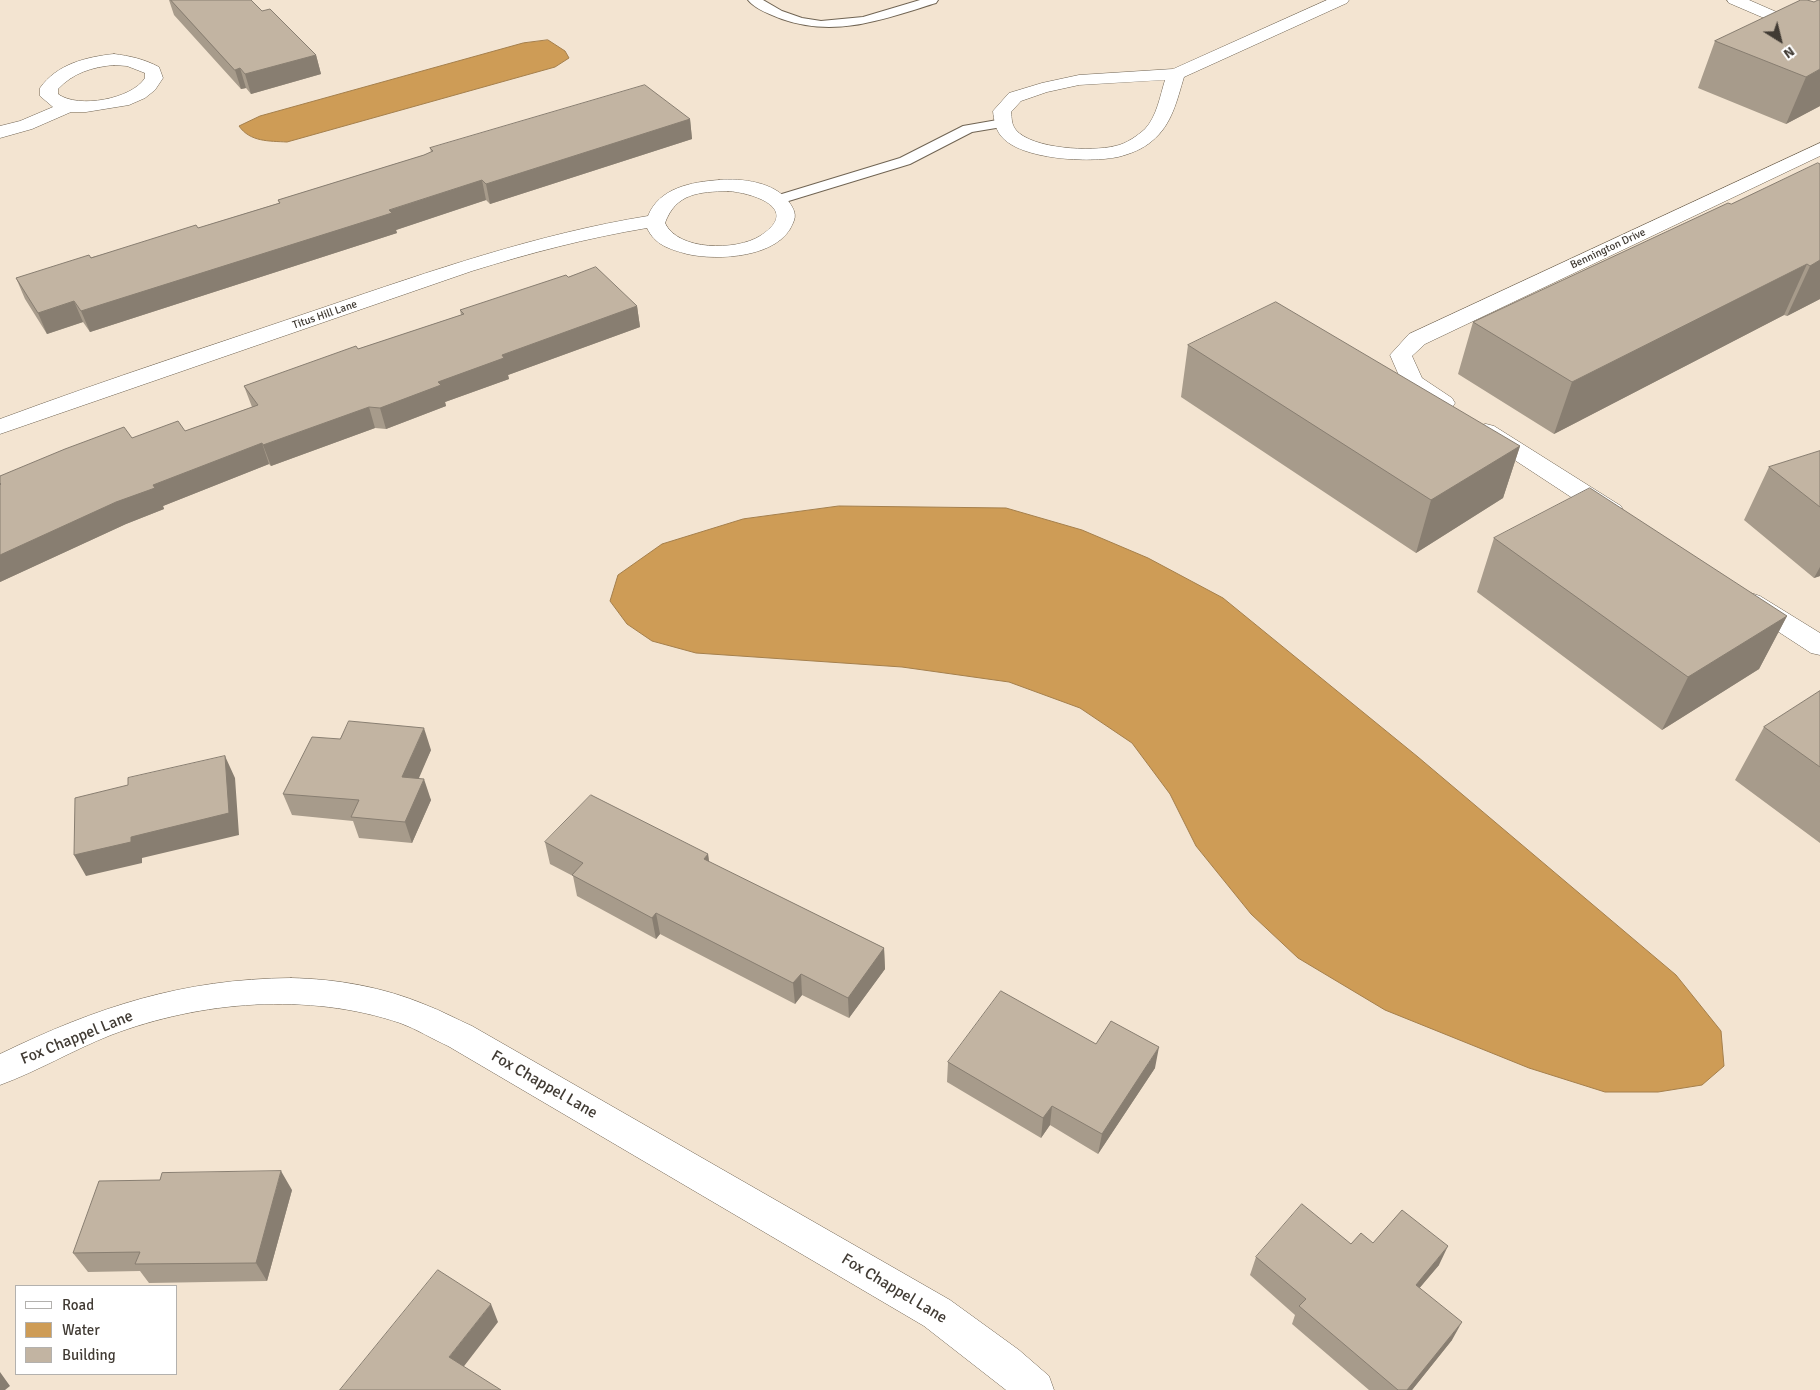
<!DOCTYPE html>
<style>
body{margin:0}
#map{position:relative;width:1820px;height:1390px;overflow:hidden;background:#f3e4d1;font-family:Signika,sans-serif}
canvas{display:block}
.legend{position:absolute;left:15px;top:1285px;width:162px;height:90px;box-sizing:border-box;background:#fff;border:1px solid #b3b1ae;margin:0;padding:6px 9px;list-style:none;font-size:15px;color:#413b34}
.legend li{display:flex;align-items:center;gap:10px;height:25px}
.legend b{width:25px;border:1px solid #b3b1ae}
.north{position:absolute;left:1755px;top:15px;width:50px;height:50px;-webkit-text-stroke:4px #fff;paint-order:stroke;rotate:144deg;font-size:14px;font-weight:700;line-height:20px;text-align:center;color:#413b34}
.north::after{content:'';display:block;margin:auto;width:18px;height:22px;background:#413b34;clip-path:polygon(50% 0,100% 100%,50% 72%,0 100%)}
</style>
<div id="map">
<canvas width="1820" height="1390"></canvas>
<ul class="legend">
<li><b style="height:6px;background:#fff"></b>Road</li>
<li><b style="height:14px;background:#ce9c56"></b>Water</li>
<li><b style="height:14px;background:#c2b4a2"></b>Building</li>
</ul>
<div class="north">N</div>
</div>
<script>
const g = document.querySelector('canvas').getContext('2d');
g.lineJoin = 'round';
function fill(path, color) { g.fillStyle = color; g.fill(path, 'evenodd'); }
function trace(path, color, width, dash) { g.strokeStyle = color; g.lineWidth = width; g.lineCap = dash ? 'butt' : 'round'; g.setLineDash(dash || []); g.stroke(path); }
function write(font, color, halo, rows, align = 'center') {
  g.font = font + ' Signika,sans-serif'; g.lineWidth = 4; g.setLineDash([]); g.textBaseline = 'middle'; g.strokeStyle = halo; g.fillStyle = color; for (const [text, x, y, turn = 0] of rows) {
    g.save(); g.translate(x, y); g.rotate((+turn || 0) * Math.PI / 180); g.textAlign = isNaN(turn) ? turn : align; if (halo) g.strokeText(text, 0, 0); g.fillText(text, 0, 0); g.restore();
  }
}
const water = new Path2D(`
 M 548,40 L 565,51 L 569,58 L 555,67 L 287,142 C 269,141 250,142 239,126 L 260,116 L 523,43 Z
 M 839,506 L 1006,508 L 1082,530 L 1148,558 L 1223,598 L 1418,757 L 1676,975 L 1721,1031 L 1724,1066 L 1702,1085 L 1658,1092 L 1605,1092 L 1529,1068 L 1385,1010 L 1298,958 L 1251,914 L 1196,846 L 1170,794 L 1132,743 L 1080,708 L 1009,682 L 902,667 L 696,653 L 652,641 L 627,624 L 610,601 L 618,575 L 662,544 L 743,519 Z`);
fill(water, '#ce9c56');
trace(water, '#a47f4c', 1);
const service = new Path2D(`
 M 748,0 L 763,0 L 782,11 L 802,18 L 821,21 L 863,17 L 920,0 L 938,0 L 936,3 C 884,19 836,38 782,19 C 771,15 755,9 748,0 Z
 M 1003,119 L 1008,120 L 1010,123 L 1008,126 L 972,132 L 910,164 L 782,203 L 772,203 L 770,200 L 772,197 L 900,158 L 963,126 Z`);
const minor = new Path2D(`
 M 1327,0 L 1349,0 L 1347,3 L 1184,77 C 1177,100 1172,125 1152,141 C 1143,149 1130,154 1118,157 C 1090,163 1020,160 1001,136 C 995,128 994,120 993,111 L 1009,93 L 1042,83 L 1079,75 L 1173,69 ZM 1165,80 C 1160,96 1157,116 1145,129 C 1137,136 1126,144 1115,146 C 1092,152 1032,149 1016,130 C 1011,124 1012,118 1011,112 L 1021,101 L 1047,92 L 1079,85 Z
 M 1727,0 L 1749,0 L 1820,31 L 1820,42 L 1729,3 Z
 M 114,54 C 130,56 144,59 159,67 L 163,78 L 155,90 L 145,98 L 129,105 L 86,112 L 71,112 L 32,129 L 0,138 L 0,126 L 20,121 L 53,107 L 40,96 L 40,88 C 57,64 86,57 114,54 ZM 114,65 L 127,66 L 145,73 L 145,78 C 132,99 78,109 58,94 L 58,89 C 73,73 92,67 114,65 Z
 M 1820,143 L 1820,156 L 1425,344 L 1412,356 L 1422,378 L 1452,398 L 1455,403 L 1452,408 C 1434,412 1419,396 1404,387 L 1390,355 L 1409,334 Z
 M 719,180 C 742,178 775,182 789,202 C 794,209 797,215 793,223 C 780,258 717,261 687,254 C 669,249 655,245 647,228 C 587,238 530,253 472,271 L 0,434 L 0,419 C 108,379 216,344 325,307 C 431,271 537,234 648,216 C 659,188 691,182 719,180 ZM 728,191 C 754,193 802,209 760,236 C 736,251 678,251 665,223 C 676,193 699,192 728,191 Z
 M 1486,424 L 1494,426 L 1621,506 L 1624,512 L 1621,518 L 1612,520 L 1603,518 L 1478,436 L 1474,431 L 1478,426 Z
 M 1751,593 L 1760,596 L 1820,633 L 1820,655 L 1811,653 L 1742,608 L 1738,602 L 1742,596 Z
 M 291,978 C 337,979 383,987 426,1005 C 442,1011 456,1019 472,1026 L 950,1300 L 1019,1350 L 1049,1376 L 1054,1390 L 1006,1390 L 924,1326 L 448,1046 C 432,1039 417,1029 400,1023 C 308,992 201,1001 111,1035 C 73,1050 38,1071 0,1085 L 0,1054 C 97,1007 182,979 291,978 Z`);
trace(service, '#706453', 2);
trace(minor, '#706453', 1);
fill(service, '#fff');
fill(minor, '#fff');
fill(new Path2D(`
 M 169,0 L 251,0 L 262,11 L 316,55 L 321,74 L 251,94 L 246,88 L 241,89 L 174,15 Z
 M 1801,0 L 1820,106 L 1786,124 L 1698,88 L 1715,41 Z
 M 690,119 L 692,139 L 490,204 L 486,200 L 396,230 L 397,233 L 90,332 L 83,322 L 47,334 L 25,299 L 16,278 L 198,228 L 279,203 L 278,200 L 424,155 L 431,152 L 430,148 Z
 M 1820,164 L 1820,299 L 1787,316 L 1784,315 L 1554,434 L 1458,374 L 1473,322 Z
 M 568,277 L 637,306 L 640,327 L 508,375 L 509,379 L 445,402 L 446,406 L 386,429 L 375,428 L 271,466 L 269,464 L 163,506 L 164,509 L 126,524 L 0,582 L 0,476 L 132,438 L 185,431 L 252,407 L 244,386 L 358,349 L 461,315 L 460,310 Z
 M 1188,345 L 1520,446 L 1503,498 L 1416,553 L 1181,397 Z
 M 1820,451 L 1820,576 L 1814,578 L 1744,520 L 1769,467 Z
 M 1494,538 L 1787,616 L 1759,669 L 1662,730 L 1477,592 Z
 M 1820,691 L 1820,843 L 1735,780 L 1764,727 Z
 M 431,750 L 418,778 L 431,800 L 412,843 L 359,838 L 353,821 L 292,815 L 283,794 Z
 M 545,842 L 708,854 L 709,862 L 884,948 L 885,969 L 849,1018 L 802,995 L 795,1004 L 660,934 L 656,939 L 577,896 L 573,876 L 550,864 Z
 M 1096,1044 L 1155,1068 L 1098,1154 L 1050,1125 L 1041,1138 L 947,1082 L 948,1062 Z
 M 292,1190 L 267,1281 L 149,1283 L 140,1271 L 88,1272 L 73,1253 Z
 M 1373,1243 L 1439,1265 L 1419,1288 L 1452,1340 L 1412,1390 L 1369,1390 L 1292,1324 L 1295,1315 L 1250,1275 L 1256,1257 L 1351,1244 Z`), '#a79b8b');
fill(new Path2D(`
 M 316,55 L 321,74 L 251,94 L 245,74 Z
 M 240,68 L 246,88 L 241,89 L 235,70 Z
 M 1820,69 L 1820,106 L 1786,124 L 1806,77 Z
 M 690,119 L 692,139 L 490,204 L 486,184 Z
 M 482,180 L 486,200 L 396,230 L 397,233 L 90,332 L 81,311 Z
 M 1820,260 L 1820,299 L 1787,316 L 1810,266 Z
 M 1807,264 L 1784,315 L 1554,434 L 1572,382 Z
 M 74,301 L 83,322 L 47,334 L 38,313 Z
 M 637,306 L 640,327 L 508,375 L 509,379 L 445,402 L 446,406 L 386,429 L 380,408 L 438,382 L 502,355 Z
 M 369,407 L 375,428 L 271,466 L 263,445 Z
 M 262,443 L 269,464 L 163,506 L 164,509 L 126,524 L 0,582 L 0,555 L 153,485 Z
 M 1520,446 L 1503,498 L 1416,553 L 1431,500 Z
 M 1820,567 L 1820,576 L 1814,578 Z
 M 1787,616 L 1759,669 L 1662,730 L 1688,677 Z
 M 424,728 L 431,750 L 410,799 L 402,777 Z
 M 225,756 L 235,778 L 239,835 L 142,858 L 142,863 L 86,876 L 74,855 L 131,837 Z
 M 424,779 L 431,800 L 412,843 L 405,822 Z
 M 708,854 L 711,876 L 704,859 Z
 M 656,913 L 660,934 L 656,939 L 652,918 Z
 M 884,948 L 885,969 L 849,1018 L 848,998 Z
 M 801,974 L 802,995 L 795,1004 L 793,983 Z
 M 1159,1047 L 1155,1068 L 1098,1154 L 1102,1134 Z
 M 1052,1106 L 1050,1125 L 1041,1138 L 1043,1118 Z
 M 281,1171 L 292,1190 L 267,1281 L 256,1263 Z
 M 1448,1246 L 1439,1265 L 1407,1303 L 1416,1285 Z
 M 491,1304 L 498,1322 L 458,1374 L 449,1357 Z
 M 1462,1322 L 1452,1340 L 1412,1390 L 1407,1390 Z
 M 0,1372 L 10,1386 L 5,1390 L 0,1390 Z`), '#887e71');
const building = new Path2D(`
 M 171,0 L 251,0 L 262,11 L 270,9 L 316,55 L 245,74 L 240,68 L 235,70 Z
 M 1801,0 L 1807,0 L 1814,2 L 1818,0 L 1820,0 L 1820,69 L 1806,77 L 1715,41 Z
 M 645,85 L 690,119 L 486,184 L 482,180 L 389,210 L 392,213 L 81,311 L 74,301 L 38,313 L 16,278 L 89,255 L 91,258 L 196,225 L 198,228 L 280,203 L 278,200 L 424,155 L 433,151 L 430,148 Z
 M 1818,163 L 1820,164 L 1820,260 L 1810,266 L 1807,264 L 1572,382 L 1473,322 L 1728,203 L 1731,204 Z
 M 596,267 L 637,306 L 502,355 L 504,358 L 438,382 L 441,385 L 380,408 L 369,407 L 263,445 L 262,443 L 153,485 L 155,488 L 116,502 L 0,555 L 0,485 L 1,484 L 0,483 L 0,476 L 65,449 L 124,427 L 132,438 L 178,421 L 185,431 L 258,405 L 244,386 L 356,346 L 358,349 L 464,314 L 460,310 L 566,275 L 568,277 Z
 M 1276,302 L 1520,446 L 1431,500 L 1188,345 Z
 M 1820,451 L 1820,507 L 1769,467 Z
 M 1590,488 L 1787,616 L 1688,677 L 1494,538 Z
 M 1820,691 L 1820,767 L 1764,727 Z
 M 349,721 L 424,728 L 402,777 L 424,779 L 405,822 L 351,817 L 359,800 L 283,794 L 312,737 L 340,739 Z
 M 225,756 L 229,813 L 131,837 L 131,842 L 74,855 L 75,798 L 128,785 L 128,778 Z
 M 591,795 L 708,854 L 704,859 L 884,948 L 848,998 L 801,974 L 793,983 L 656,913 L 652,918 L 572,875 L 583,863 L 545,842 Z
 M 1001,991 L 1096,1044 L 1111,1021 L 1159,1047 L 1102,1134 L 1052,1106 L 1043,1118 L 948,1062 Z
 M 281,1171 L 256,1263 L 135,1264 L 140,1252 L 73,1253 L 99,1181 L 160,1180 L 162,1173 Z
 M 1302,1204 L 1351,1244 L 1361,1233 L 1373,1243 L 1402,1210 L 1448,1246 L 1416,1285 L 1462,1322 L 1407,1390 L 1398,1390 L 1299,1306 L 1306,1299 L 1256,1257 Z
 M 438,1270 L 491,1304 L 449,1357 L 501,1390 L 340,1390 Z`);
fill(building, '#c2b4a2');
trace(building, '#887e71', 1);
write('11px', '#413b34', '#fff', [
 ["Bennington Drive",1608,249,-25],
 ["Titus Hill Lane",325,315,-19]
]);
write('16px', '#413b34', '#fff', [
 ["Fox Chappel Lane",77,1038,-22],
 ["Fox Chappel Lane",544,1085,30],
 ["Fox Chappel Lane",894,1289,31]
]);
</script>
